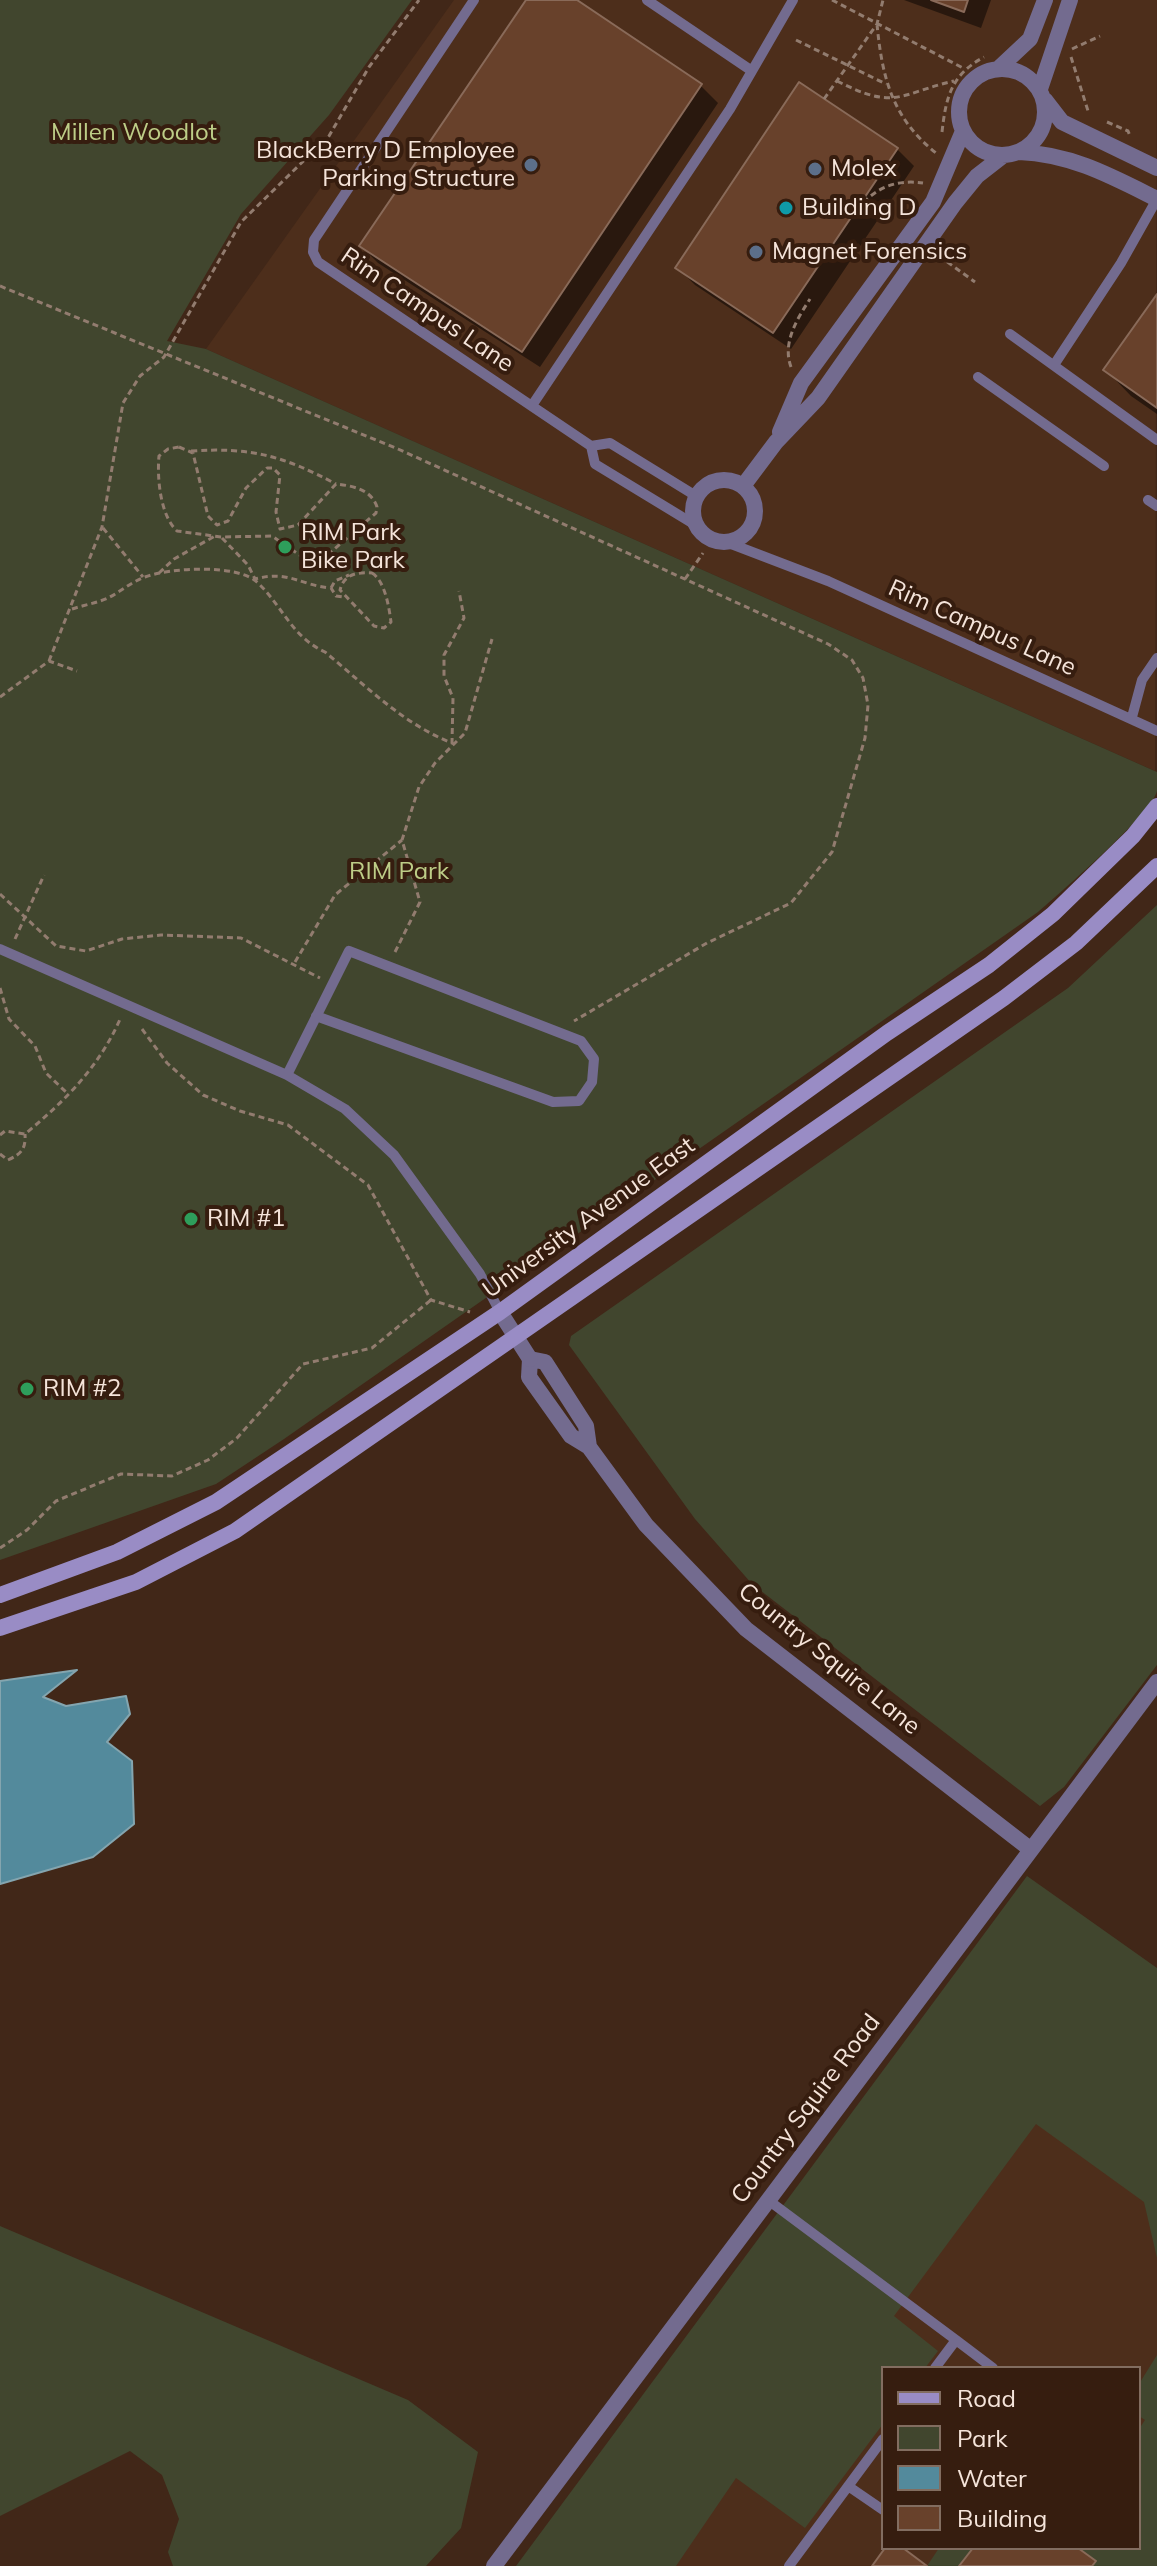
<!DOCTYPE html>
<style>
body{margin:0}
#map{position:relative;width:1157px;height:2566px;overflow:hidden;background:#412718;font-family:Mulish,sans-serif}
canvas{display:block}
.legend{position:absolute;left:881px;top:2366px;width:260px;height:184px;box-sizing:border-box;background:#361d0f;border:2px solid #826d60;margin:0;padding:10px 14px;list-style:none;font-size:24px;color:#f5e4da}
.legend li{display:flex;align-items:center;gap:16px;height:40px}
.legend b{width:40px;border:2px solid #826d60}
</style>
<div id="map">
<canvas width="1157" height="2566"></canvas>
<ul class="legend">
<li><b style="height:10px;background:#998cc5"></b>Road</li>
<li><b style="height:22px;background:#41462e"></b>Park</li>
<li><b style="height:22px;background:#538a9c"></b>Water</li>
<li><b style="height:22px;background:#68412b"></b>Building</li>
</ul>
</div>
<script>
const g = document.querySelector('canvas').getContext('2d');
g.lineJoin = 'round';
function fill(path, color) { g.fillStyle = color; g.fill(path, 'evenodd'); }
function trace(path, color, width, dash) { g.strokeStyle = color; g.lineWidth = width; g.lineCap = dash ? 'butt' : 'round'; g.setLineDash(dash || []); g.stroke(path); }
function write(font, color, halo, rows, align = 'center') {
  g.font = font + ' Mulish,sans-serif'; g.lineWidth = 8; g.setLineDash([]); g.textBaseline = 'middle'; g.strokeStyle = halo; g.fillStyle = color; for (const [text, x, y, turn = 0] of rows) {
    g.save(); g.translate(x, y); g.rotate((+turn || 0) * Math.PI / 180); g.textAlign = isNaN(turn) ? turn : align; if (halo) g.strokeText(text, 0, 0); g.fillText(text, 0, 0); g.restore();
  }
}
fill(new Path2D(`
 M 454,0 L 1157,0 L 1155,771 L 206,349 Z
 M 1037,2083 L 1157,2188 L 1157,2419 L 1139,2444 L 1139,2368 L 883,2368 L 883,2548 L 1104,2548 L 1113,2566 L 584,2566 Z`), '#4d2e1b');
fill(new Path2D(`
 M 0,0 L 412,0 L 329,115 L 241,214 L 167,341 L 206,349 L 1157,772 C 1157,778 1157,786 1157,791 C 1152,813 1059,894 1038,912 L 284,1439 L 216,1484 L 0,1560 Z
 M 1157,905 L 1157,1665 L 1064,1787 L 1040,1806 L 752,1584 L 695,1519 L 569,1345 L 571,1336 L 1068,988 Z
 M 1027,1876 L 1157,1968 L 1157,2258 L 1144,2202 L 1036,2124 L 894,2316 L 938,2351 L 925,2368 L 883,2368 L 883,2424 L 805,2528 L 736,2478 L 676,2566 L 516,2566 Z
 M 0,2226 L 408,2400 L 478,2452 L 461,2528 L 426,2566 L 173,2566 L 168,2552 L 179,2519 L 162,2475 L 130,2451 L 0,2516 Z
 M 1157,2355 L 1157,2566 L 1092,2566 L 1096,2561 L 1078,2548 L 1139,2548 L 1139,2429 L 1145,2420 L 1139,2416 L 1139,2384 Z
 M 939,2548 L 973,2548 L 959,2566 L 927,2566 Z`), '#41462e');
const water = new Path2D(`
 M 77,1670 L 43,1697 L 66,1706 L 126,1696 L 130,1714 L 107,1742 L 132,1761 L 134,1824 L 93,1857 L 0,1884 L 0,1681 Z`);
fill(water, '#538a9c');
trace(water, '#84a5af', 2);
fill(new Path2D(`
 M 528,0 L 574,0 L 701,86 L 718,103 L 540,367 L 378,263 L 361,246 Z
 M 904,0 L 991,0 L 981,28 Z
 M 897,149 L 914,166 L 791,349 L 695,285 L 678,268 Z
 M 1157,297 L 1157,414 L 1131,396 L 1106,370 Z`), '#0007');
const building = new Path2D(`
 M 526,0 L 577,0 L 702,84 L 522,352 L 359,246 Z
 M 931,0 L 968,0 L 964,12 Z
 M 799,82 L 898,148 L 773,333 L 675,268 Z
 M 1157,294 L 1157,408 L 1103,370 Z
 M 885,2548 L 903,2548 L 927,2566 L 872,2566 Z
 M 973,2548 L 1078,2548 L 1096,2561 L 1092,2566 L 959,2566 Z`);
fill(building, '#68412b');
trace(building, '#896a59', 2);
trace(new Path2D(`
 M 832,0 L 963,68
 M 877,24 C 882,77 892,118 936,153
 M 796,40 L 886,84
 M 1072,49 L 1100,36
 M 1071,57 L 1089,114
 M 837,81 C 896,111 898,94 954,81
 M 824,99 L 877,24 L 883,0
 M 1107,122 L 1128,131 L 1130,136
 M 942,132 C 946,97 951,75 984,57
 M 857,210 C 874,188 896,179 923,183
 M 939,256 L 975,282
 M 0,286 L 398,449 L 828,644 L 852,660 L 863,678 L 868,705 L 865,738 L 832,852 L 791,903 L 707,943 L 574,1021
 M 791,367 C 782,343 797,319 810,299
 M 179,447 L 193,453 L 208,516 L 217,525 L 228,521 L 246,488 L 267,468 L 273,468 L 280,475 L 276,512 L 280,529 L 298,525 L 336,484 C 353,486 371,489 377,507 L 376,513 L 324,558 L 301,556 L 272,536 L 221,537 L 177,531 C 160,515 157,478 159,456 L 168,449 Z
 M 191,451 C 252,447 283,456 336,484
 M 103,528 L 143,577
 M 222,538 L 248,565 L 255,579 C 289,570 299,585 331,588 L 336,596 L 343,597
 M 159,573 L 174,559 L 215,536
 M 372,573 C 385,581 389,607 391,622 L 384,628 L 374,626 L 340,590 C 344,574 357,572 372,573 Z
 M 685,579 L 703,553
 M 331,588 L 335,581 L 349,575
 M 72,609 C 84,605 97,603 108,598 C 120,592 131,582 145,577 C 169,568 238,563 258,583 C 283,607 292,637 325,652 C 365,685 403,724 452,743 L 453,698 L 444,676 L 444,655 L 464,618 L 459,591
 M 49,661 L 102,527 L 123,403 L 140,376 L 164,357 L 241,222 L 329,136 L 369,67 L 419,0
 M 0,697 L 49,661 L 77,671
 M 0,894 L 56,946 L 86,951 L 122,939 L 161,935 L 241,938 L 320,978
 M 15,939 L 44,875
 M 395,952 L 420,902 L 402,840 L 419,787 L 435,763 L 465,733 L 492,639
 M 295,962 L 335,895 L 402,840
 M 0,988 L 9,1019 L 35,1046 L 46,1073 L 67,1093
 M 142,1029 L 167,1063 L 203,1095 L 240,1111 L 288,1125 L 368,1185 L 431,1300 L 470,1312
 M 0,1135 L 5,1131 L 25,1134 C 66,1100 100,1066 121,1017
 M 0,1154 L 8,1160 C 21,1154 26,1149 25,1134
 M 0,1548 L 27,1530 L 56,1501 L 121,1474 L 172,1476 L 208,1460 L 237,1438 L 303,1364 L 372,1348 L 431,1300`), '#927c6f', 3, [6, 4]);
trace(new Path2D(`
 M 474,0 L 314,240 L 313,252 L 318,262 L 591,446 L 595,464 L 697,526
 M 647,0 L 752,71
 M 1010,334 L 1157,440
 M 1054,365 L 1121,263 L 1157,199
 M 978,377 L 1104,466
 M 533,404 L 730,109 L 793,0
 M 591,446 L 610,443 L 696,496
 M 1148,500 L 1157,506
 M 726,542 L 828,581 L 1157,731
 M 1132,717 L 1142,680 L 1157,658
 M 0,949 L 287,1075 L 345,1109 L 394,1155 L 480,1274 L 500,1312
 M 287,1075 L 349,951 L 581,1041 L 594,1059 L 592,1082 L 579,1101 L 553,1102 L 316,1016
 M 768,2200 L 956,2340 L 935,2368
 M 956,2340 L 993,2368
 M 848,2486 L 883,2510
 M 789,2566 L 883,2439`), '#736b8f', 10);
trace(new Path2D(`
 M 999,68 L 1030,39 L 1045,0
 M959 112a43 43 0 1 1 86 0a43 43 0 1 1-86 0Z
 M 1040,89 L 1070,0
 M 1045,100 L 1062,122 L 1157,168
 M 1019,152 C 1071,154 1111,176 1157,199
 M 780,432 L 801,383 L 933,202 L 963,131
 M693 511a31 31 0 1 1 62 0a31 31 0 1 1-62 0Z
 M 743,486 L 776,442 L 818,398 L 955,203 L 977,176 L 1004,155
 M 589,1447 L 586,1426 L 545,1362 L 530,1359 L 529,1377 L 571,1436 L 589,1447 L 646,1525 L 746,1629 L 1030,1849
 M 494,2566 L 1157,1682`), '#736b8f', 16);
trace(new Path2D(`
 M 500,1312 L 530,1359`), '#736b8f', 16);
trace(new Path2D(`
 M 0,1595 L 117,1552 L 216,1502 L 500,1312 L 887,1033 L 989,965 L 1053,914 L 1133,836 L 1157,806
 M 0,1628 L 136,1582 L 235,1531 L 1004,998 L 1076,943 L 1157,866`), '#998cc5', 16);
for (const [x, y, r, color] of [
 [531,165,8,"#5c6f8a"],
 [815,169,8,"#5c6f8a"],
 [786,208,8,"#0f9aa8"],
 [756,252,8,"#5c6f8a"],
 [285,547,8,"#2e9e5b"],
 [191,1219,8,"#2e9e5b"],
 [27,1389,8,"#2e9e5b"]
]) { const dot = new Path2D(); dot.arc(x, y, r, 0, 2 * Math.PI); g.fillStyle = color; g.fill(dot); trace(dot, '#361d0f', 3); }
write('24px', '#bdcd87', '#361d0f', [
 ["Millen Woodlot",134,133],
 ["RIM Park",399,872]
]);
write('24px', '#f5e4da', '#361d0f', [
 ["BlackBerry D Employee",515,151,"right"],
 ["Parking Structure",515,179,"right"],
 ["Molex",831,169],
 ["Building D",802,208],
 ["Magnet Forensics",772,252],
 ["RIM Park",301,533],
 ["Bike Park",301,561],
 ["RIM #1",207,1219],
 ["RIM #2",43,1389]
], 'left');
write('24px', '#f5e4da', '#361d0f', [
 ["Rim Campus Lane",427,310,34],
 ["Rim Campus Lane",982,628,24],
 ["University Avenue East",589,1218,-36],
 ["Country Squire Lane",829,1659,39],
 ["Country Squire Road",806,2109,-53]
]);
</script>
